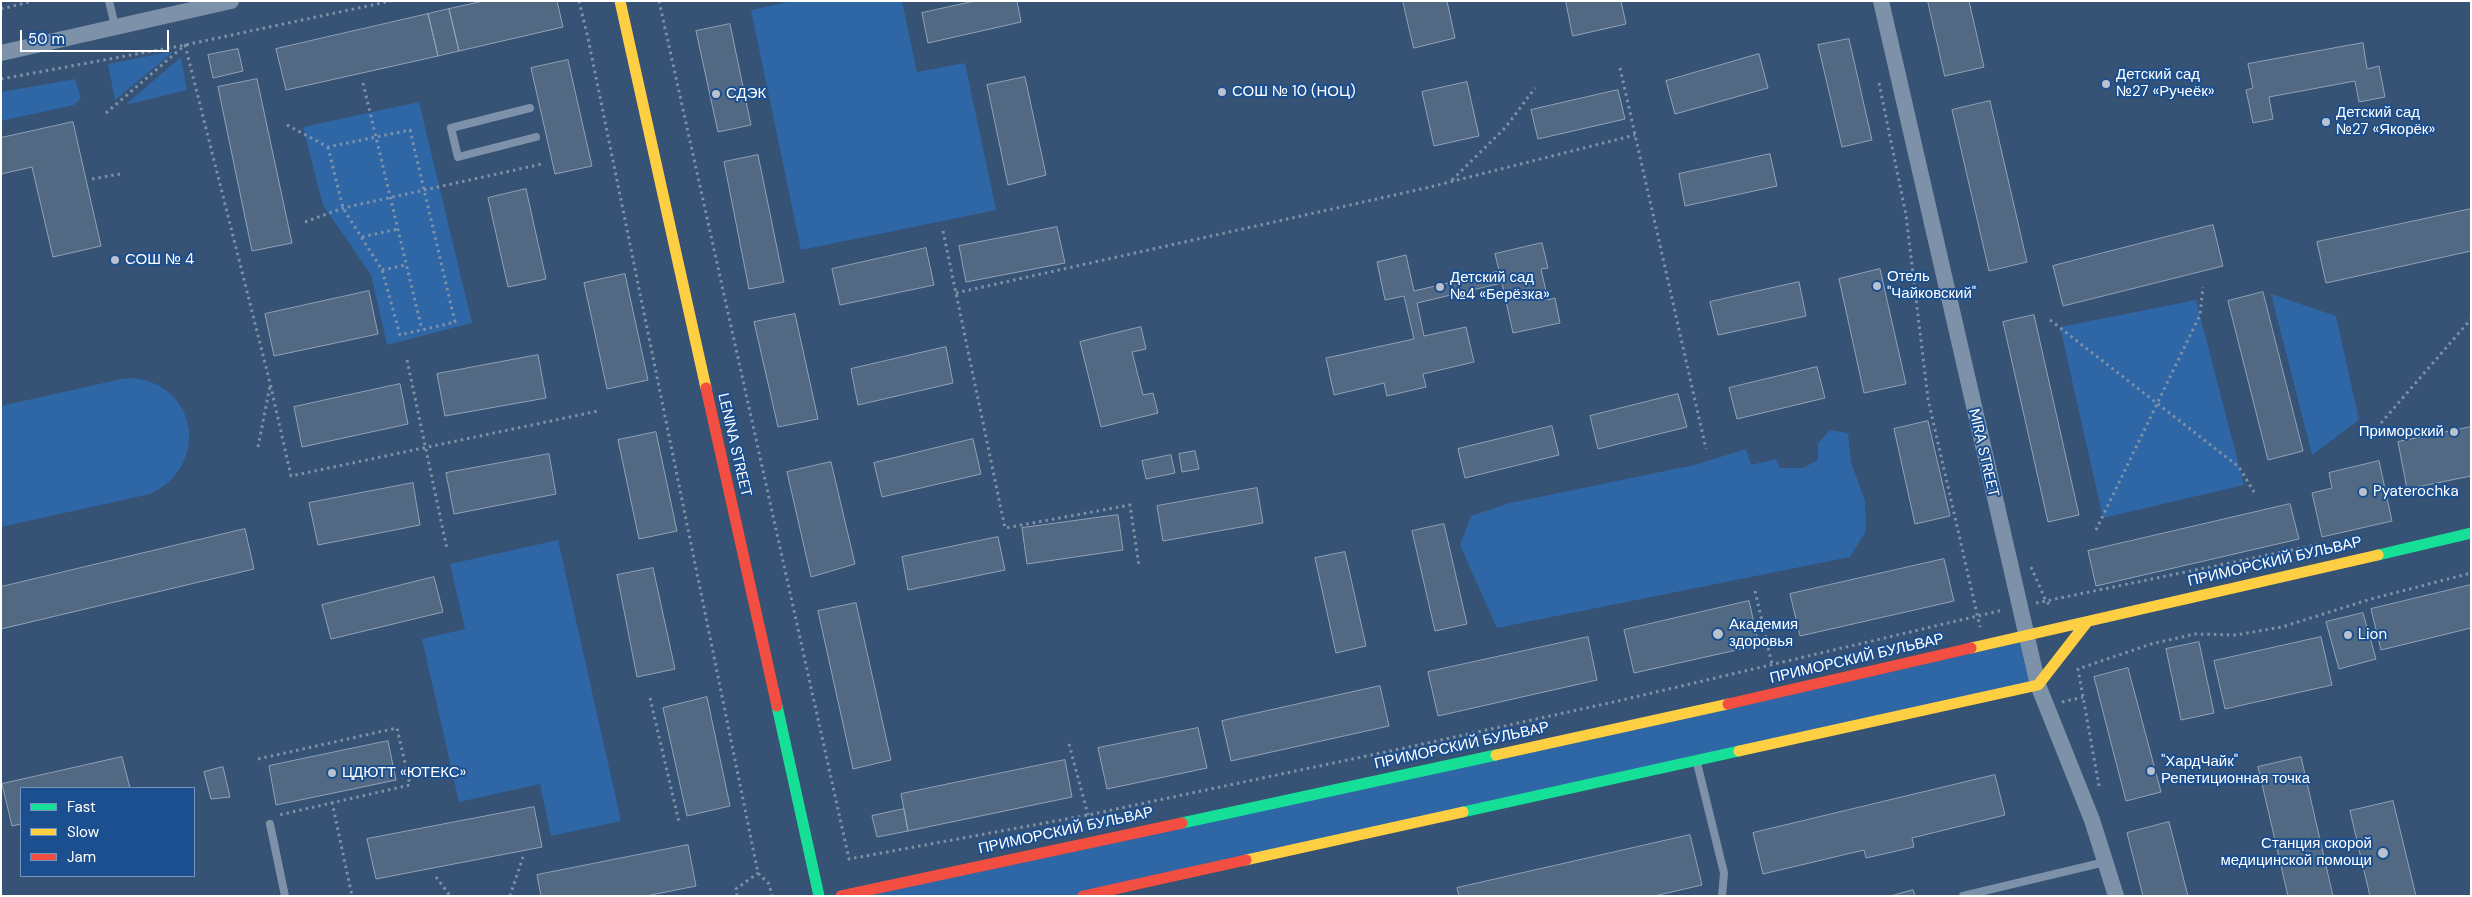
<!DOCTYPE html>
<meta charset="utf-8">
<style>
body{margin:0}
#map{position:relative;width:2472px;height:897px;overflow:hidden;background:#365274;font-family:"DM Sans",sans-serif}
canvas{display:block}
.frame{position:absolute;inset:0;border:2px solid #fff;pointer-events:none}
.legend{position:absolute;left:20px;top:787px;width:175px;height:90px;box-sizing:border-box;background:#1b4f8f;border:1px solid #7695bc;margin:0;padding:6px 9px;list-style:none;font-size:15px;color:#fff}
.legend li{display:flex;align-items:center;gap:10px;height:25px}
.legend b{width:25px;border:1px solid #7695bc}
.scale{position:absolute;left:20px;top:30px;width:149px;height:22px;box-sizing:border-box;border:2px solid #fff;border-top:0;padding-left:6px;font-size:15px;line-height:18px;white-space:nowrap;color:#fff;-webkit-text-stroke:4px #1b4f8f;paint-order:stroke}
</style>
<div id="map">
<canvas width="2472" height="897"></canvas>
<div class="frame"></div>
<ul class="legend">
<li><b style="height:6px;background:#16e098"></b>Fast</li>
<li><b style="height:6px;background:#ffcf43"></b>Slow</li>
<li><b style="height:6px;background:#f24e42"></b>Jam</li>
</ul>
<div class="scale">50 m</div>
</div>
<script>
const g = document.querySelector('canvas').getContext('2d');
g.lineJoin = 'round';
function fill(path, color) { g.fillStyle = color; g.fill(path, 'evenodd'); }
function trace(path, color, width, dash) { g.strokeStyle = color; g.lineWidth = width; g.lineCap = dash ? 'butt' : 'round'; g.setLineDash(dash || []); g.stroke(path); }
function write(font, color, halo, rows, align = 'center') {
  g.font = font + ' "DM Sans",sans-serif'; g.lineWidth = 4; g.setLineDash([]); g.textBaseline = 'middle'; g.strokeStyle = halo; g.fillStyle = color; for (const [text, x, y, turn = 0] of rows) {
    g.save(); g.translate(x, y); g.rotate((+turn || 0) * Math.PI / 180); g.textAlign = isNaN(turn) ? turn : align; if (halo) g.strokeText(text, 0, 0); g.fillText(text, 0, 0); g.restore();
  }
}
fill(new Path2D(`
 M 793,1 L 902,1 L 917,72 L 965,63 L 996,210 L 801,250 L 751,10 Z
 M 174,51 L 115,100 L 108,64 Z
 M 181,57 L 187,90 L 125,105 Z
 M 75,79 L 81,98 L 74,105 L 1,121 L 1,92 Z
 M 419,102 L 472,323 L 387,345 L 371,275 L 323,205 L 303,127 Z
 M 2271,294 L 2336,316 L 2359,420 L 2312,455 Z
 M 2196,300 L 2244,485 L 2103,518 L 2060,327 Z
 M 133,378 C 199,385 210,467 150,494 L 1,527 L 1,406 L 121,379 Z
 M 1830,430 L 1848,433 L 1851,462 L 1865,501 L 1866,531 L 1850,557 L 1497,628 L 1460,545 L 1471,516 L 1510,503 L 1694,465 L 1746,449 L 1751,465 L 1776,459 L 1780,468 L 1803,468 L 1818,460 L 1818,443 Z
 M 558,540 L 621,821 L 551,836 L 540,784 L 459,802 L 422,639 L 465,629 L 450,564 Z
 M 2025,636 L 2038,685 L 1083,896 L 841,896 Z`), '#2f66a5');
const building = new Path2D(`
 M 484,1 L 557,1 L 563,27 L 459,51 L 449,9 Z
 M 975,1 L 1017,1 L 1021,22 L 928,43 L 922,13 Z
 M 1403,1 L 1447,1 L 1455,38 L 1414,48 Z
 M 1566,1 L 1621,1 L 1626,24 L 1573,36 Z
 M 1928,1 L 1969,1 L 1984,67 L 1945,76 Z
 M 449,9 L 459,51 L 438,56 L 428,14 Z
 M 428,14 L 438,56 L 286,90 L 276,49 Z
 M 730,24 L 751,125 L 718,132 L 696,31 Z
 M 1849,39 L 1872,140 L 1842,147 L 1818,45 Z
 M 2363,43 L 2367,69 L 2379,66 L 2385,97 L 2359,102 L 2355,81 L 2269,97 L 2273,119 L 2253,123 L 2246,90 L 2253,88 L 2248,64 Z
 M 238,49 L 243,71 L 213,78 L 208,55 Z
 M 1759,54 L 1768,88 L 1675,114 L 1666,81 Z
 M 568,60 L 592,166 L 555,174 L 531,68 Z
 M 1025,77 L 1046,175 L 1008,185 L 987,85 Z
 M 257,79 L 292,243 L 252,251 L 218,87 Z
 M 1467,82 L 1479,136 L 1434,146 L 1422,92 Z
 M 1618,90 L 1625,119 L 1538,139 L 1531,110 Z
 M 1990,101 L 2027,262 L 1989,271 L 1952,110 Z
 M 73,122 L 101,246 L 53,257 L 32,167 L 1,174 L 1,138 Z
 M 1770,154 L 1777,186 L 1685,206 L 1679,174 Z
 M 758,155 L 784,282 L 749,289 L 724,162 Z
 M 526,189 L 546,279 L 508,287 L 488,198 Z
 M 2471,209 L 2471,251 L 2326,283 L 2317,242 Z
 M 2213,225 L 2223,266 L 2063,306 L 2053,266 Z
 M 1057,227 L 1065,263 L 966,282 L 959,246 Z
 M 1542,243 L 1548,268 L 1541,269 L 1548,300 L 1555,298 L 1560,323 L 1513,333 L 1502,283 L 1417,303 L 1424,336 L 1466,327 L 1474,362 L 1423,374 L 1426,387 L 1387,396 L 1384,383 L 1334,395 L 1326,358 L 1414,339 L 1404,296 L 1385,300 L 1377,262 L 1406,255 L 1414,291 L 1499,271 L 1495,254 Z
 M 926,248 L 934,285 L 840,305 L 832,269 Z
 M 1880,269 L 1906,384 L 1864,393 L 1839,279 Z
 M 625,274 L 648,380 L 607,389 L 584,283 Z
 M 1799,282 L 1806,316 L 1718,335 L 1710,302 Z
 M 369,291 L 378,334 L 274,356 L 265,314 Z
 M 2263,292 L 2303,451 L 2268,460 L 2228,301 Z
 M 795,314 L 818,419 L 778,427 L 754,322 Z
 M 2034,315 L 2079,515 L 2048,522 L 2003,322 Z
 M 1141,327 L 1146,349 L 1132,352 L 1143,395 L 1153,393 L 1158,413 L 1101,427 L 1080,342 Z
 M 946,347 L 953,383 L 858,405 L 851,369 Z
 M 538,355 L 546,398 L 445,416 L 437,374 Z
 M 1817,367 L 1825,398 L 1737,419 L 1729,388 Z
 M 400,384 L 408,424 L 302,447 L 294,407 Z
 M 1678,394 L 1687,427 L 1598,449 L 1590,416 Z
 M 1928,421 L 1950,516 L 1915,524 L 1894,429 Z
 M 1552,426 L 1559,455 L 1465,478 L 1458,449 Z
 M 2471,427 L 2471,476 L 2407,489 L 2398,442 Z
 M 656,432 L 677,531 L 639,539 L 618,440 Z
 M 973,439 L 981,474 L 882,497 L 874,463 Z
 M 1195,451 L 1199,469 L 1182,472 L 1179,454 Z
 M 549,454 L 556,494 L 454,514 L 446,473 Z
 M 1171,455 L 1175,473 L 1146,479 L 1142,461 Z
 M 2379,461 L 2392,521 L 2322,537 L 2312,493 L 2332,488 L 2329,473 Z
 M 831,462 L 855,564 L 811,577 L 787,472 Z
 M 413,483 L 420,525 L 318,545 L 309,503 Z
 M 1257,488 L 1263,523 L 1163,541 L 1157,506 Z
 M 2290,504 L 2299,539 L 2096,586 L 2088,551 Z
 M 1118,515 L 1123,550 L 1027,564 L 1022,528 Z
 M 1444,524 L 1467,624 L 1435,631 L 1412,531 Z
 M 245,529 L 254,569 L 1,629 L 1,587 Z
 M 998,537 L 1005,570 L 908,590 L 902,557 Z
 M 1345,552 L 1366,646 L 1336,653 L 1315,558 Z
 M 1944,559 L 1954,601 L 1800,636 L 1790,594 Z
 M 653,568 L 675,669 L 637,677 L 617,575 Z
 M 434,577 L 443,612 L 331,639 L 322,605 Z
 M 2471,585 L 2471,628 L 2381,650 L 2371,609 Z
 M 1749,601 L 1759,645 L 1634,673 L 1624,630 Z
 M 856,603 L 891,760 L 853,769 L 818,611 Z
 M 2363,613 L 2376,659 L 2339,669 L 2326,622 Z
 M 1588,637 L 1597,680 L 1438,716 L 1428,672 Z
 M 2321,637 L 2332,685 L 2225,709 L 2214,661 Z
 M 2199,642 L 2214,713 L 2181,720 L 2166,649 Z
 M 2128,668 L 2161,792 L 2126,801 L 2094,677 Z
 M 1380,686 L 1389,726 L 1231,761 L 1222,721 Z
 M 707,697 L 730,806 L 687,816 L 663,708 Z
 M 1198,728 L 1207,768 L 1107,789 L 1098,748 Z
 M 388,741 L 396,780 L 276,805 L 269,766 Z
 M 122,757 L 130,788 L 21,788 L 21,824 L 12,826 L 2,784 Z
 M 2301,757 L 2333,896 L 2288,896 L 2258,767 Z
 M 1065,760 L 1072,797 L 908,831 L 901,794 Z
 M 223,767 L 230,797 L 211,799 L 204,772 Z
 M 1995,775 L 2005,815 L 1912,838 L 1914,847 L 1866,858 L 1864,850 L 1763,874 L 1753,833 Z
 M 2393,801 L 2416,896 L 2370,896 L 2350,811 Z
 M 534,807 L 542,847 L 376,879 L 367,839 Z
 M 904,809 L 908,831 L 877,837 L 872,816 Z
 M 2169,822 L 2188,896 L 2143,896 L 2127,833 Z
 M 1690,835 L 1702,885 L 1654,896 L 1459,896 L 1457,888 Z
 M 688,845 L 696,886 L 646,896 L 541,896 L 537,875 Z
 M 1913,890 L 1915,896 L 1891,896 Z`);
fill(building, '#526984');
trace(building, '#92a2b6', 1);
trace(new Path2D(`
 M 579,1 L 588,38 L 758,873 L 769,884 L 772,896
 M 659,1 L 849,859 L 1088,815 L 1409,747 L 1618,701 L 2003,610
 M 1,9 L 33,1
 M 1620,68 L 1706,449
 M 1,79 L 185,45 L 391,1
 M 363,83 L 422,330
 M 1879,83 L 1906,215 L 1928,399 L 1980,627
 M 106,113 L 185,45 L 270,383 L 291,476 L 598,411
 M 287,125 L 328,147 L 410,130 L 455,322 L 400,335 L 382,270 L 343,208 L 328,147
 M 92,179 L 120,174
 M 1452,180 L 1505,128 L 1535,88
 M 305,222 L 343,208 L 542,164
 M 943,231 L 1005,528 L 1130,505 L 1139,566
 M 362,237 L 398,229
 M 382,270 L 406,265
 M 956,293 L 1426,188 L 1635,135
 M 2050,320 L 2239,467 L 2254,492
 M 407,360 L 447,549
 M 2381,423 L 2471,319
 M 258,447 L 270,386
 M 2096,530 L 2200,315 L 2203,287
 M 2031,567 L 2046,601 L 2052,607
 M 1755,591 L 1772,664
 M 2036,603 L 2321,544
 M 650,698 L 679,822
 M 2062,702 L 2083,697
 M 1069,744 L 1088,815
 M 258,759 L 397,728 L 410,785 L 279,815
 M 2099,786 L 2078,669 L 2151,644 L 2195,634 L 2236,635 L 2282,627 L 2371,599 L 2471,573
 M 332,802 L 352,896
 M 436,877 L 450,896
 M 510,896 L 523,857
 M 737,896 L 736,889 L 758,873`), '#7d92a8', 3, [2.5, 4]);
trace(new Path2D(`
 M 109,1 L 115,26
 M 530,108 L 451,128 L 458,157 L 536,137
 M 1697,763 L 1724,873 L 1722,896
 M 270,824 L 285,896
 M 1963,896 L 2105,862`), '#7d92a8', 8);
trace(new Path2D(`
 M 1881,1 L 2038,685 L 2092,820 L 2116,896
 M 1,53 L 231,1`), '#7d92a8', 16);
trace(new Path2D(`
 M 2378,555 L 2471,533
 M 777,706 L 819,896
 M 1463,812 L 1739,751
 M 1182,823 L 1496,755`), '#16e098', 11);
trace(new Path2D(`
 M 620,1 L 706,388
 M 1971,648 L 2378,555
 M 1739,751 L 2038,685 L 2087,622
 M 1496,755 L 1728,704
 M 1246,860 L 1463,812`), '#ffcf43', 11);
trace(new Path2D(`
 M 706,388 L 777,706
 M 1728,704 L 1971,648
 M 841,896 L 1182,823
 M 1083,896 L 1246,860`), '#f24e42', 11);
for (const [x, y, r, color] of [
 [2106,84,5,"#b9c2ce"],
 [1222,92,5,"#b9c2ce"],
 [716,94,5,"#b9c2ce"],
 [2326,122,5,"#b9c2ce"],
 [115,260,5,"#b9c2ce"],
 [1877,286,5,"#b9c2ce"],
 [1440,287,5,"#b9c2ce"],
 [2454,432,5,"#b9c2ce"],
 [2363,492,5,"#b9c2ce"],
 [1718,634,6,"#b9c2ce"],
 [2348,635,5,"#b9c2ce"],
 [2151,771,5,"#b9c2ce"],
 [332,773,5,"#b9c2ce"],
 [2383,853,6,"#b9c2ce"]
]) { const dot = new Path2D(); dot.arc(x, y, r, 0, 2 * Math.PI); g.fillStyle = color; g.fill(dot); trace(dot, '#1b4f8f', 2); }
write('15px', '#fff', '#1b4f8f', [
 ["Детский сад",2116,75],
 ["№27 «Ручеёк»",2116,92],
 ["СОШ № 10 (НОЦ)",1232,92],
 ["СДЭК",726,94],
 ["Детский сад",2336,113],
 ["№27 «Якорёк»",2336,130],
 ["СОШ № 4",125,260],
 ["Отель",1887,277],
 ["\"Чайковский\"",1887,294],
 ["Детский сад",1450,278],
 ["№4 «Берёзка»",1450,295],
 ["Приморский",2444,432,"right"],
 ["Pyaterochka",2373,492],
 ["Академия",1729,625],
 ["здоровья",1729,642],
 ["Lion",2358,635],
 ["\"ХардЧайк\"",2161,762],
 ["Репетиционная точка",2161,779],
 ["ЦДЮТТ «ЮТЕКС»",342,773],
 ["Станция скорой",2372,844,"right"],
 ["медицинской помощи",2372,861,"right"]
], 'left');
write('15px', '#fff', '#1b4f8f', [
 ["LENINA STREET",734,445,77],
 ["MIRA STREET",1983,453,77],
 ["ПРИМОРСКИЙ БУЛЬВАР",2275,562,-13],
 ["ПРИМОРСКИЙ БУЛЬВАР",1857,659,-13],
 ["ПРИМОРСКИЙ БУЛЬВАР",1462,746,-12],
 ["ПРИМОРСКИЙ БУЛЬВАР",1066,831,-12]
]);
</script>
